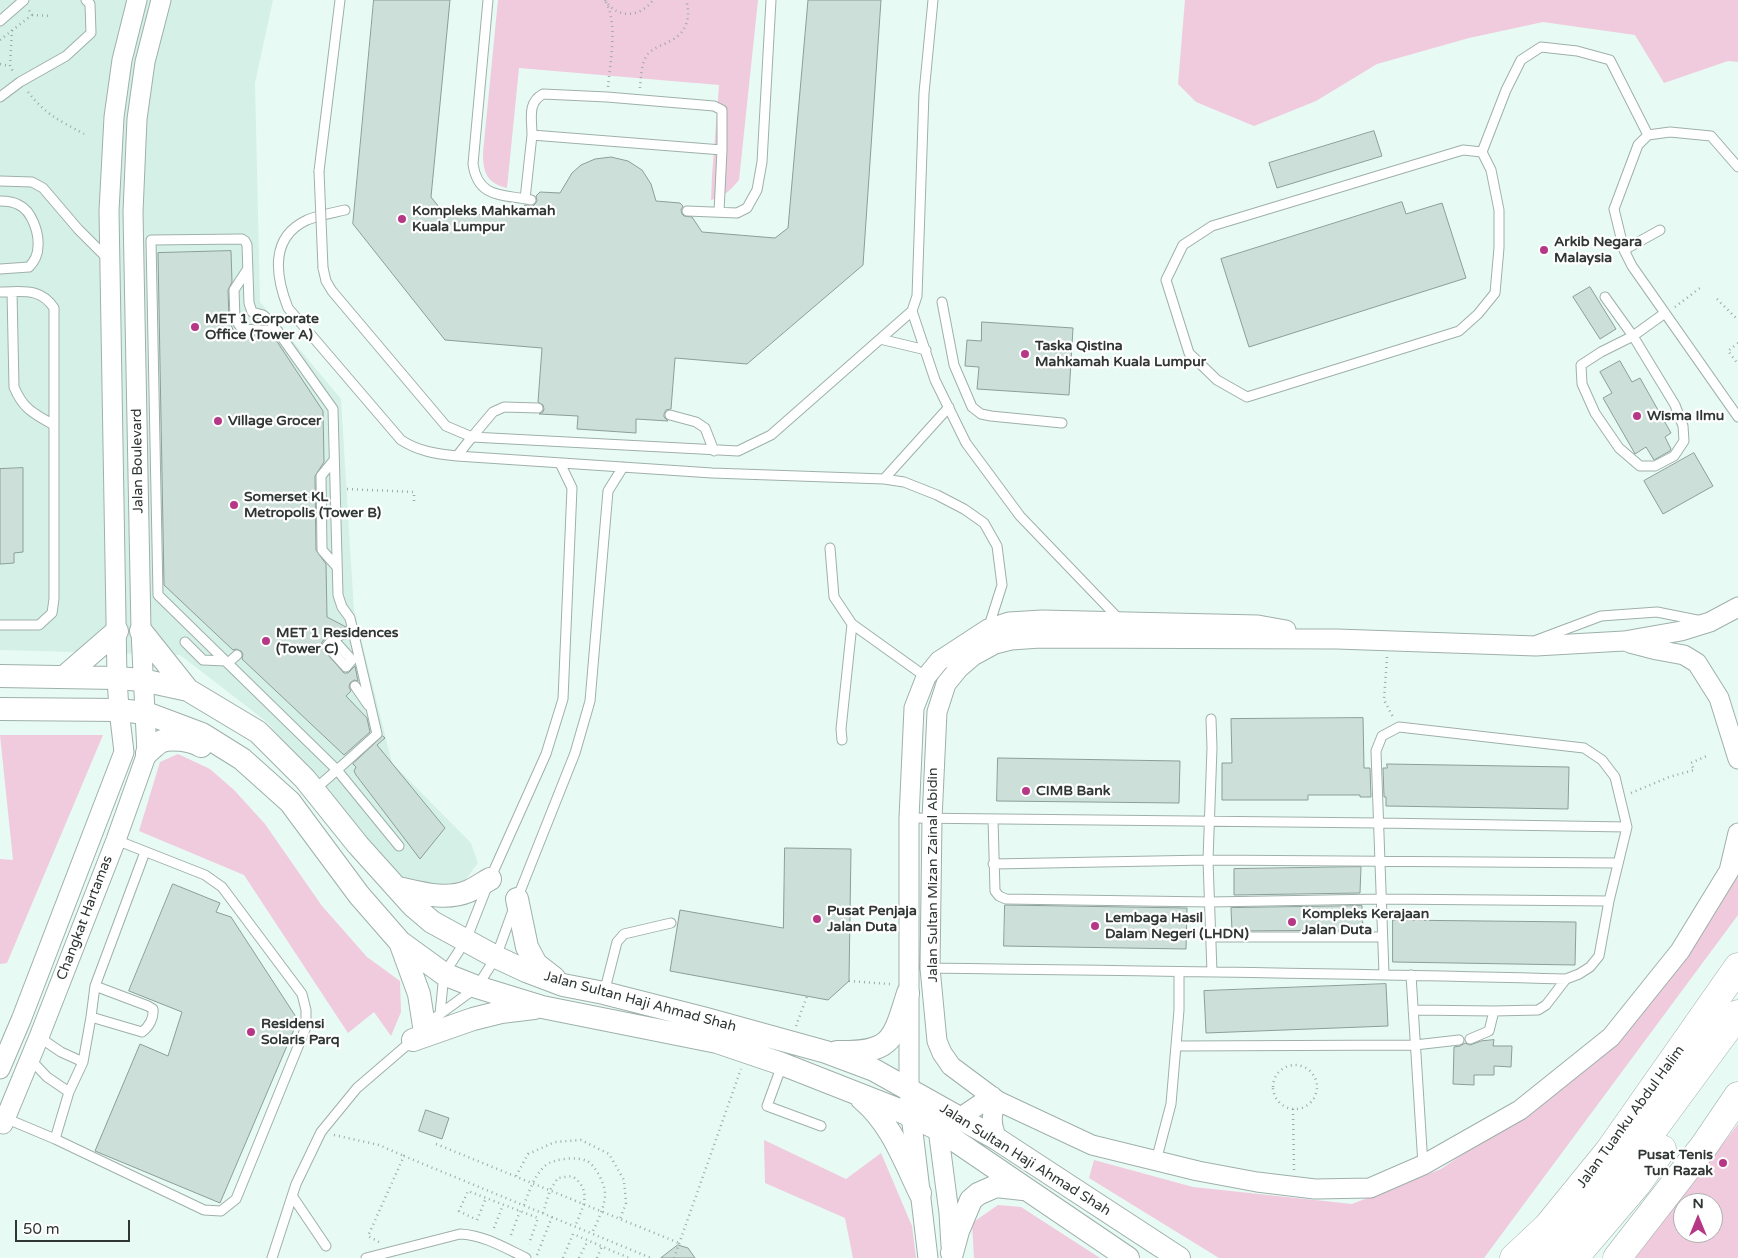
<!DOCTYPE html>
<style>
body{margin:0}
#map{position:relative;width:1738px;height:1258px;overflow:hidden;background:#e8faf4;font-family:"Varela Round",sans-serif}
canvas{display:block}
.north{position:absolute;left:1673px;top:1193px;width:50px;height:50px;box-sizing:border-box;background:#fff;border:1px solid #acafae;border-radius:50%;rotate:0deg;font-size:14px;font-weight:700;line-height:20px;text-align:center;color:#2f3634}
.north::after{content:'';display:block;margin:auto;width:18px;height:22px;background:#b63785;clip-path:polygon(50% 0,100% 100%,50% 72%,0 100%)}
.scale{position:absolute;left:15px;top:1220px;width:115px;height:22px;box-sizing:border-box;border:2px solid #2f3634;border-top:0;padding-left:6px;font-size:15px;line-height:18px;white-space:nowrap;color:#2f3634;-webkit-text-stroke:4px #fff;paint-order:stroke}
</style>
<div id="map">
<canvas width="1738" height="1258"></canvas>
<div class="north">N</div>
<div class="scale">50 m</div>
</div>
<script>
const g = document.querySelector('canvas').getContext('2d');
g.lineJoin = 'round';
function fill(path, color) { g.fillStyle = color; g.fill(path, 'evenodd'); }
function trace(path, color, width, dash) { g.strokeStyle = color; g.lineWidth = width; g.lineCap = dash ? 'butt' : 'round'; g.setLineDash(dash || []); g.stroke(path); }
function write(font, color, halo, rows, align = 'center') {
  g.font = font + ' "Varela Round",sans-serif'; g.lineWidth = 4.5; g.setLineDash([]); g.textBaseline = 'middle'; g.strokeStyle = halo; g.fillStyle = color; for (const [text, x, y, turn = 0] of rows) {
    g.save(); g.translate(x, y); g.rotate((+turn || 0) * Math.PI / 180); g.textAlign = isNaN(turn) ? turn : align; if (halo) g.strokeText(text, 0, 0); g.fillText(text, 0, 0); g.restore();
  }
}
fill(new Path2D(`
 M 0,0 L 273,0 L 255,83 L 260,302 L 341,399 L 354,611 L 392,763 L 471,843 L 478,863 L 464,882 L 434,885 L 400,880 L 267,722 L 180,655 L 0,650 Z`), '#d5f0e7');
fill(new Path2D(`
 M 498,0 L 758,0 L 739,180 C 731,190 723,197 711,200 L 712,176 L 719,85 L 519,68 L 507,188 C 487,183 483,173 483,153 Z
 M 1185,0 L 1738,0 L 1738,62 L 1728,61 L 1664,83 L 1635,35 L 1543,22 L 1469,38 L 1377,64 L 1316,101 L 1254,126 L 1196,102 L 1178,84 Z
 M 0,735 L 103,735 L 7,963 L 0,964 L 0,859 L 13,860 Z
 M 178,754 L 210,769 L 234,790 L 265,824 L 322,906 L 367,957 L 400,981 L 401,1012 L 391,1036 L 374,1012 L 348,1033 L 244,875 L 139,831 L 160,762 Z
 M 1738,870 L 1738,915 L 1484,1258 L 1219,1258 L 1089,1178 L 1094,1160 L 1193,1187 L 1352,1204 L 1441,1169 L 1574,1079 Z
 M 1738,1124 L 1738,1258 L 1635,1258 ZM 1683,1203 L 1713,1203 L 1713,1233 L 1683,1233 Z
 M 764,1140 L 846,1179 L 881,1153 L 912,1226 L 916,1258 L 853,1258 L 845,1218 L 765,1183 Z
 M 998,1205 L 1021,1207 L 1100,1258 L 974,1258 L 972,1223 Z`), '#f0cadd');
const building = new Path2D(`
 M 374,0 L 450,0 L 431,197 L 443,212 L 513,217 L 525,205 L 533,206 L 535,204 L 537,201 L 536,196 L 540,192 L 560,193 L 572,173 L 581,165 L 595,159 L 611,157 L 628,161 L 642,170 L 651,184 L 656,201 L 680,203 L 683,206 L 681,210 L 682,214 L 684,216 L 692,217 L 702,232 L 775,238 L 788,228 L 808,0 L 881,0 L 863,265 L 747,364 L 675,358 L 671,409 L 666,410 L 664,414 L 664,417 L 668,421 L 636,419 L 636,433 L 577,429 L 578,416 L 539,414 L 543,412 L 544,409 L 543,405 L 538,402 L 542,348 L 445,340 L 353,224 Z
 M 1374,131 L 1382,156 L 1277,188 L 1269,163 Z
 M 1402,202 L 1406,214 L 1442,203 L 1466,278 L 1249,347 L 1221,259 Z
 M 231,251 L 232,282 L 228,290 L 229,319 L 233,330 L 241,335 L 274,337 L 323,411 L 324,462 L 315,476 L 316,550 L 326,564 L 327,617 L 346,627 L 329,634 L 322,642 L 321,647 L 344,673 L 348,673 L 355,666 L 358,681 L 354,680 L 350,683 L 349,687 L 351,691 L 346,696 L 367,718 L 370,732 L 344,755 L 242,659 L 243,654 L 241,651 L 236,649 L 233,650 L 164,585 L 158,253 Z
 M 1590,287 L 1616,329 L 1600,339 L 1573,297 Z
 M 982,322 L 1073,328 L 1069,395 L 977,389 L 979,367 L 965,366 L 967,340 L 981,341 Z
 M 1620,361 L 1632,382 L 1640,378 L 1671,433 L 1665,437 L 1671,449 L 1670,451 L 1654,460 L 1646,447 L 1635,454 L 1634,452 L 1603,398 L 1612,393 L 1600,372 Z
 M 1694,453 L 1713,486 L 1663,514 L 1644,481 Z
 M 23,468 L 23,552 L 14,553 L 14,563 L 0,564 L 0,469 Z
 M 1363,718 L 1364,768 L 1370,768 L 1371,797 L 1360,797 L 1360,795 L 1308,795 L 1308,800 L 1222,800 L 1222,763 L 1232,763 L 1231,719 Z
 M 383,736 L 385,738 L 377,745 L 445,828 L 420,859 L 356,775 L 354,771 L 356,767 L 353,764 Z
 M 998,758 L 1180,761 L 1179,803 L 997,801 Z
 M 1387,764 L 1569,767 L 1568,809 L 1386,806 L 1386,797 L 1384,797 L 1383,768 L 1387,768 Z
 M 785,848 L 851,849 L 849,981 L 828,1000 L 670,971 L 680,910 L 783,928 Z
 M 1361,867 L 1360,893 L 1234,895 L 1234,869 Z
 M 173,884 L 220,903 L 216,912 L 231,917 L 298,1020 L 220,1203 L 95,1151 L 140,1044 L 168,1056 L 182,1012 L 129,991 Z
 M 1005,905 L 1187,908 L 1186,949 L 1004,946 Z
 M 1362,906 L 1363,930 L 1232,931 L 1231,908 Z
 M 1393,920 L 1576,922 L 1575,965 L 1393,962 Z
 M 1386,984 L 1388,1026 L 1206,1033 L 1204,991 Z
 M 1494,1040 L 1493,1046 L 1512,1046 L 1511,1067 L 1494,1066 L 1494,1075 L 1474,1075 L 1474,1085 L 1453,1084 L 1454,1047 L 1460,1046 L 1465,1043 L 1470,1045 L 1481,1041 Z
 M 426,1110 L 449,1118 L 442,1139 L 419,1131 Z
 M 678,1245 L 688,1248 L 695,1258 L 661,1258 Z`);
fill(building, '#cddfd9');
trace(building, '#8d9e99', 1);
const service = new Path2D(`
 M 488,0 L 473,164 C 478,199 503,194 531,200
 M 0,21 L 24,0
 M 543,94 L 607,97 L 714,106 L 722,110 L 722,150 L 532,135 C 532,118 527,103 543,94 Z
 M 0,97 L 20,82 L 66,56 L 91,33 L 90,4 L 86,0
 M 1482,152 L 1463,150 L 1212,226 L 1183,245 L 1166,280 L 1189,353 L 1217,380 L 1247,397 L 1459,331 L 1478,314 L 1495,293 L 1499,248 L 1499,210 L 1491,170 L 1482,152 L 1506,90 L 1521,60 L 1541,47 L 1577,51 L 1610,60 L 1648,135
 M 1738,167 L 1711,136 L 1670,132 L 1648,135 L 1638,145 L 1614,209 L 1624,250 L 1632,266 L 1738,417
 M 319,171 L 340,0
 M 0,181 L 32,182 L 43,188 L 78,229 L 107,258
 M 525,199 L 532,135
 M 0,201 C 6,201 14,202 19,205 C 32,211 39,233 38,246 C 38,254 34,262 29,267 L 0,269
 M 345,210 C 332,213 319,215 307,220 C 270,237 275,275 288,308 L 401,440 C 418,451 436,454 457,456 L 712,473 L 884,479 L 904,482 L 937,495 L 964,509 L 984,523 L 997,546 L 1002,585 L 988,629
 M 687,211 L 737,213 L 747,208 L 757,190 L 762,162 L 771,0
 M 719,212 L 722,150
 M 242,239 L 245,241 L 247,245 L 249,303 L 252,312 L 263,315 L 271,322 L 333,409 L 338,595 L 342,607 L 350,618 L 377,734 L 337,770 L 158,595 L 151,240 Z
 M 1624,250 L 1660,230
 M 323,268 L 326,281 L 332,291 L 446,426 L 472,437 L 457,456
 M 247,270 L 234,290 L 235,319 L 242,329 L 278,331
 M 0,292 C 22,292 40,287 54,308 L 54,599 L 52,613 L 39,625 L 0,625
 M 12,292 L 14,387 C 23,409 34,414 54,425
 M 1605,297 L 1633,336 L 1675,405 L 1683,426 L 1684,441 L 1674,456 L 1655,466 L 1640,466 L 1619,448 L 1595,413 L 1582,384 L 1581,365 L 1601,352 L 1633,336 L 1665,313
 M 942,302 L 954,365 L 972,407 L 981,414 L 991,416 L 1062,423
 M 912,311 L 935,380 L 966,443 L 1020,516 L 1119,619
 M 880,339 L 926,350
 M 670,415 L 696,422 L 705,428 L 714,451
 M 472,437 L 738,451 L 771,435 L 912,311 L 917,296 L 924,93 L 933,0
 M 472,437 L 493,412 L 504,407 L 538,408
 M 334,460 L 321,476 L 322,550 L 337,567
 M 884,479 L 949,407
 M 830,548 L 834,597 L 852,624 L 926,677
 M 333,639 L 352,660 L 346,667 L 327,646 C 334,637 342,634 354,631
 M 1537,640 L 1601,616 L 1657,612 L 1702,621
 M 185,642 L 203,660 L 226,661
 M 228,663 L 237,655
 M 355,686 L 368,705
 M 1211,719 L 1212,748 L 1208,860 L 1212,972
 M 842,740 L 841,729 L 852,624
 M 314,790 L 337,770 L 399,846
 M 909,818 L 1379,823 L 1627,827
 M 993,819 L 995,891 L 999,896 L 1006,899 L 1210,902 L 1381,899 L 1609,901
 M 993,864 L 1208,860 L 1618,863
 M 1210,937 L 1382,937
 M 930,968 C 1142,971 1354,973 1566,979 L 1579,974 L 1590,967 L 1599,956 L 1609,901 L 1627,827 L 1615,777 L 1602,760 L 1584,748 L 1399,727 L 1382,736 L 1376,751 L 1384,974
 M 1411,975 L 1423,1165
 M 604,993 L 617,942 L 624,934 L 671,923
 M 1413,1010 L 1494,1011 L 1538,1010 L 1546,1005 L 1566,979
 M 440,1014 L 444,974 L 466,940 L 490,879 L 546,754 L 563,699 L 572,488 L 560,463
 M 91,1017 L 142,1032 C 149,1027 154,1018 153,1009 L 148,1006 L 95,986
 M 425,1025 L 477,987 L 496,957 L 517,899 L 575,753 L 590,701 L 608,491 L 623,467
 M 39,1037 L 61,1052 L 83,1062
 M 1470,1039 L 1489,1031 L 1494,1011
 M 1177,1046 L 1415,1045 L 1459,1040
 M 30,1059 L 47,1077 L 69,1092
 M 782,1065 L 767,1106 L 821,1126
 M 5,1118 L 55,1139 L 204,1210 L 221,1211 L 236,1199 L 306,1027 L 306,1010 L 302,994 L 222,887 L 205,875 L 116,840
 M 55,1139 L 69,1092 L 83,1062 L 91,1017 L 95,986 L 145,852
 M 1156,1161 L 1171,1104 L 1179,1010 L 1179,973
 M 293,1197 L 326,1246
 M 272,1258 L 296,1184 L 321,1132 L 357,1088 L 414,1039
 M 366,1258 L 460,1234 C 484,1235 505,1248 526,1258`);
const minor = new Path2D(`
 M 1738,607 L 1710,622 L 1681,631 L 1624,641 L 1536,646 L 1337,639 L 1040,638 L 1011,640 L 995,644 L 973,656 L 959,668 L 946,684 L 937,712 L 932,819 L 930,968 L 937,1041 L 942,1053 L 951,1066 L 998,1101 L 1092,1145 L 1198,1171 L 1257,1182 L 1315,1189 L 1370,1188 L 1423,1165 L 1520,1110 L 1611,1037 L 1680,951 L 1729,871 L 1738,833
 M 1630,643 L 1657,650 L 1684,655 L 1697,663 L 1719,698 L 1738,759
 M 0,1069 L 21,1020 L 124,752 L 119,710 L 117,678 L 109,211 L 114,117 L 122,60 L 137,0
 M 0,1123 L 3,1124 L 39,1037 L 116,840 L 147,753 L 141,631 L 133,212 L 137,119 L 145,62 L 161,0
 M 997,1139 C 991,1124 990,1114 998,1101
 M 951,1246 L 949,1213 L 938,1129 L 961,1117 L 992,1096
 M 928,1258 L 911,1115 L 909,1089 L 909,818 L 914,708 L 926,677 L 939,661 L 988,629 L 1009,622 L 1042,620 L 1258,625 L 1286,630`);
const tertiary = new Path2D(`
 M 141,631 L 188,690
 M 0,676 L 117,678 L 142,680 L 188,690 L 258,732 L 305,779 L 358,845 L 412,905 L 432,922 L 496,957 L 526,971 L 563,985 L 604,993 L 706,1019 L 826,1052 L 874,1070 L 997,1139 L 1179,1258
 M 64,677 L 117,631
 M 0,709 L 119,710 L 146,713 L 202,734 L 242,759 L 290,802 L 359,895 L 400,942 L 444,974 L 477,987 L 542,1007 L 717,1042 L 782,1064 L 894,1108 L 938,1129 L 1128,1258
 M 147,753 C 151,750 155,745 160,742 C 170,737 191,740 201,746
 M 398,888 C 421,893 446,901 469,891 C 476,888 483,883 490,879
 M 517,899 L 527,947 L 536,964 L 554,978
 M 400,942 L 419,994 L 424,1026
 M 413,1040 L 473,1019 L 501,1012 L 534,1008
 M 837,1052 C 892,1053 893,1041 908,993
 M 862,1099 C 891,1123 904,1160 920,1193
 M 952,1253 L 958,1231 L 971,1200 L 978,1194 L 996,1186 L 1023,1189`);
const primary = new Path2D(`
 M 1514,1258 L 1548,1226 L 1609,1151 L 1738,967
 M 1546,1258 L 1616,1180 L 1738,1014
 M 1574,1258 L 1637,1184 L 1662,1149
 M 1617,1258 L 1704,1146 L 1738,1096`);
trace(service, '#9fb0ab', 11);
trace(minor, '#9fb0ab', 21);
trace(tertiary, '#9fb0ab', 24);
trace(primary, '#9fb0ab', 29);
trace(new Path2D(`
 M 605,0 C 617,19 640,18 653,0
 M 606,2 C 618,25 610,62 608,87
 M 32,15 L 52,16
 M 12,30 L 10,66 L 14,73
 M 0,40 L 32,15 L 29,10
 M 0,64 L 10,66
 M 640,88 C 641,78 641,62 648,54 C 654,47 664,45 672,40 C 687,32 691,16 686,0
 M 28,92 C 46,115 59,120 84,134
 M 1717,299 L 1738,320
 M 1675,307 L 1700,288
 M 1738,343 L 1728,351 L 1738,364
 M 347,489 L 414,492 L 414,503
 M 1387,657 L 1384,700 L 1393,717
 M 1631,793 L 1669,777 L 1694,770 L 1691,763 L 1709,755
 M 849,981 L 890,984
 M 796,1026 L 807,996
 M1273 1087a22 22 0 1 1 44 0a22 22 0 1 1-44 0Z
 M 1293,1109 L 1294,1170
 M 334,1135 L 379,1145 L 404,1156
 M 436,1144 L 679,1243
 M 516,1176 L 528,1154 L 555,1142 L 581,1140 L 609,1154 L 624,1180 L 626,1203 L 620,1219
 M 524,1205 C 529,1192 534,1175 546,1165 C 553,1159 578,1156 587,1161 C 595,1165 605,1184 605,1193 C 606,1204 597,1223 592,1233
 M 543,1213 L 550,1190 L 558,1178 L 572,1176 C 593,1191 583,1206 575,1227
 M 473,1218 L 459,1211 L 468,1191 L 538,1218 L 529,1244
 M 477,1220 L 486,1198
 M 494,1228 L 503,1205
 M 511,1235 L 520,1211
 M 379,1242 L 368,1236 L 404,1156 L 651,1258
 M 537,1255 L 552,1217
 M 563,1258 L 573,1234 L 629,1258
 M 579,1258 L 588,1240
 M 597,1258 L 602,1246
 M 674,1258 L 741,1069`), '#9daaa6', 2.5, [1, 4]);
trace(service, '#fff', 9);
trace(minor, '#fff', 19);
trace(tertiary, '#fff', 22);
trace(primary, '#fff', 28);
const serviceBridge = new Path2D(`
 M 319,171 L 323,268`);
trace(serviceBridge, '#9fb0ab', 11, []);
trace(serviceBridge, '#fff', 9);
for (const [x, y, r, color] of [
 [402,219,5,"#b63785"],
 [1544,250,5,"#b63785"],
 [195,327,5,"#b63785"],
 [1025,354,5,"#b63785"],
 [1637,416,5,"#b63785"],
 [218,421,5,"#b63785"],
 [234,505,5,"#b63785"],
 [266,641,5,"#b63785"],
 [1026,791,5,"#b63785"],
 [817,919,5,"#b63785"],
 [1292,922,5,"#b63785"],
 [1095,926,5,"#b63785"],
 [251,1032,5,"#b63785"],
 [1723,1163,5,"#b63785"]
]) { const dot = new Path2D(); dot.arc(x, y, r, 0, 2 * Math.PI); g.fillStyle = color; g.fill(dot); trace(dot, '#fff', 2); }
write('bold 14px', '#2f3634', '#fff', [
 ["Kompleks Mahkamah",412,211],
 ["Kuala Lumpur",412,227],
 ["Arkib Negara",1554,242],
 ["Malaysia",1554,258],
 ["MET 1 Corporate",205,319],
 ["Office (Tower A)",205,335],
 ["Taska Qistina",1035,346],
 ["Mahkamah Kuala Lumpur",1035,362],
 ["Wisma Ilmu",1647,416],
 ["Village Grocer",228,421],
 ["Somerset KL",244,497],
 ["Metropolis (Tower B)",244,513],
 ["MET 1 Residences",276,633],
 ["(Tower C)",276,649],
 ["CIMB Bank",1036,791],
 ["Pusat Penjaja",827,911],
 ["Jalan Duta",827,927],
 ["Kompleks Kerajaan",1302,914],
 ["Jalan Duta",1302,930],
 ["Lembaga Hasil",1105,918],
 ["Dalam Negeri (LHDN)",1105,934],
 ["Residensi",261,1024],
 ["Solaris Parq",261,1040],
 ["Pusat Tenis",1713,1155,"right"],
 ["Tun Razak",1713,1171,"right"]
], 'left');
write('14px', '#2f3634', '#fff', [
 ["Jalan Boulevard",138,461,-91],
 ["Jalan Sultan Mizan Zainal Abidin",933,875,-90],
 ["Changkat Hartamas",85,918,-69],
 ["Jalan Sultan Haji Ahmad Shah",640,1002,15],
 ["Jalan Tuanku Abdul Halim",1631,1117,-54],
 ["Jalan Sultan Haji Ahmad Shah",1025,1160,32]
]);
</script>
